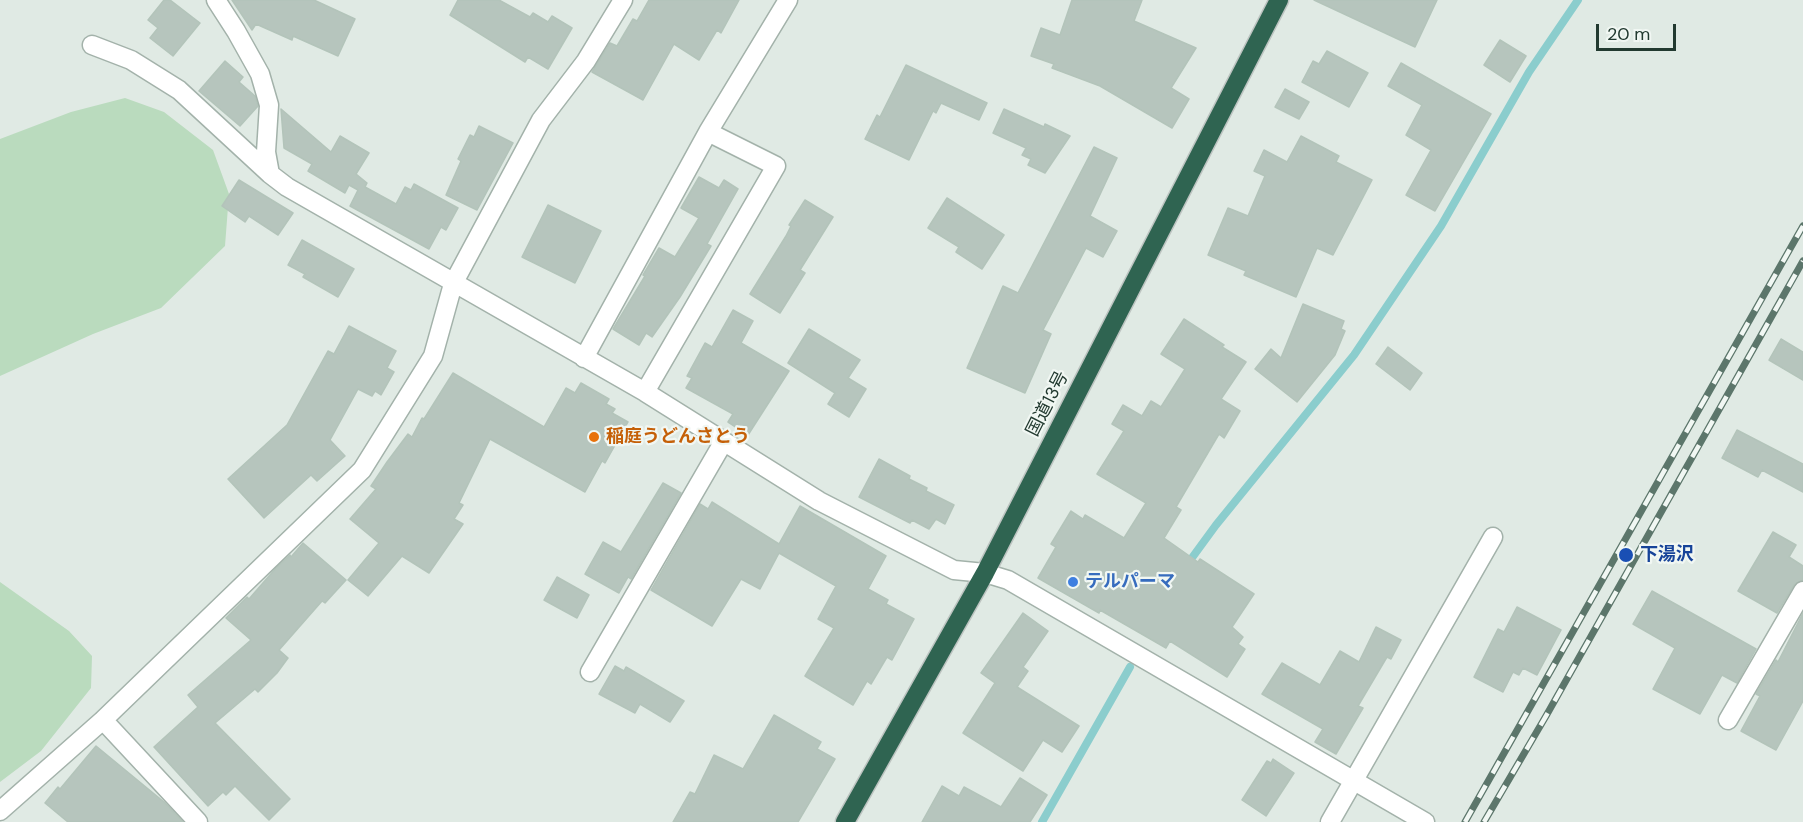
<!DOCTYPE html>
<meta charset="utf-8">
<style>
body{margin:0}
#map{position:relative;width:1803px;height:822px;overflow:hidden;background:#e0eae4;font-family:"DM Sans",sans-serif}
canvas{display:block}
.scale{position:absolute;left:1596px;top:24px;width:80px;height:27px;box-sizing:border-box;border:3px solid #223a30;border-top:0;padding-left:8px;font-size:18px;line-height:21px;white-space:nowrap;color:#223a30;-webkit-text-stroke:4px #f1f7f3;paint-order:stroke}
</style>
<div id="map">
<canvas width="1803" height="822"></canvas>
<div class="scale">20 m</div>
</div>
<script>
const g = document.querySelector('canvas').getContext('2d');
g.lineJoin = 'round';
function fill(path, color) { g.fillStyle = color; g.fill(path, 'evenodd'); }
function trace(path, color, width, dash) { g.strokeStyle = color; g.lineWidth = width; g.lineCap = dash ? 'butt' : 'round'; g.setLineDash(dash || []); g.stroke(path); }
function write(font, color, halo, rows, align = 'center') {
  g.font = font + ' "DM Sans","Noto Sans JP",sans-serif'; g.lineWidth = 4.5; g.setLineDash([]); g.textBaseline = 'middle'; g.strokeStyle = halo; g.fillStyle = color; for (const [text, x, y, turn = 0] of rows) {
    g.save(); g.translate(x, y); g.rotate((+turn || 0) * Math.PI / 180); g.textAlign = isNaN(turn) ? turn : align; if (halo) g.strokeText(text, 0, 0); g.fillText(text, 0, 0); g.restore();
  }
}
fill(new Path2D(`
 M 125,98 L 164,112 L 213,150 L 229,194 L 225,246 L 161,308 L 93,334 L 0,376 L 0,139 L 71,112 Z
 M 0,582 L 69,631 L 92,656 L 91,688 L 41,751 L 0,782 Z`), '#badbbe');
trace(new Path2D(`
 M 1186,566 L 1216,525 L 1354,355 L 1441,226 L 1529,72 L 1578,0
 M 1042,822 L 1130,667`), '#8bcdcd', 8);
const building = new Path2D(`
 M 164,0 L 170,0 L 200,23 L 173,56 L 150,38 L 158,28 L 148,20 Z
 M 232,0 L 314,0 L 355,19 L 338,56 L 293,36 L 292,40 L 256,24 L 252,30 Z
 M 458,0 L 499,0 L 530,17 L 533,13 L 548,22 L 552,16 L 572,28 L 548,69 L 528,57 L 525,62 L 450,15 Z
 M 649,0 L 739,0 L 721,33 L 717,30 L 699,60 L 674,44 L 643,100 L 592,72 L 610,43 L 617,46 L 633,19 L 637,21 Z
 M 1072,0 L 1142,0 L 1134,21 L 1196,48 L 1171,88 L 1189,99 L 1172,128 L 1100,86 L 1052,68 L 1054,64 L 1031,56 L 1041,28 L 1060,35 Z
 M 1314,0 L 1437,0 L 1415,47 Z
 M 1500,40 L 1526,56 L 1510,82 L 1484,65 Z
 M 1327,51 L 1368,73 L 1349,107 L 1302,82 L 1313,61 L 1319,64 Z
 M 225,61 L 243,77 L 239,82 L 255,96 L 258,106 L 240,126 L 199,91 Z
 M 1401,63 L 1491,114 L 1435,211 L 1406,195 L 1431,150 L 1406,135 L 1422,105 L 1388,86 Z
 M 906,65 L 987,103 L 979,120 L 941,103 L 936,113 L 933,111 L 909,160 L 865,139 L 877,115 L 880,117 Z
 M 1285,89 L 1309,102 L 1299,119 L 1275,107 Z
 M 281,109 L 331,152 L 340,136 L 369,153 L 356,174 L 367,183 L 365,187 L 396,204 L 405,187 L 411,190 L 414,184 L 458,208 L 446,230 L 441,227 L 429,249 L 350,206 L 358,190 L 349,185 L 345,193 L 308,171 L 312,164 L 284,148 Z
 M 1004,109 L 1044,127 L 1045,124 L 1070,136 L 1045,173 L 1028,165 L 1031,159 L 1022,155 L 1026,148 L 993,133 Z
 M 479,126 L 513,143 L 477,210 L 446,195 L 461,161 L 458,159 L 470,135 L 474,137 Z
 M 1301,136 L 1339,156 L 1336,162 L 1372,180 L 1333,255 L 1317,248 L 1296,297 L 1244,275 L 1246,271 L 1208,255 L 1228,208 L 1248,216 L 1265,176 L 1254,171 L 1264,150 L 1287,162 Z
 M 1094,147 L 1117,158 L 1090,216 L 1117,231 L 1103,257 L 1086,248 L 1043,330 L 1051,334 L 1025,393 L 967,368 L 1003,286 L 1018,293 Z
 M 699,177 L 719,188 L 724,180 L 738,189 L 707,244 L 711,246 L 680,297 L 652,337 L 646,333 L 639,345 L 613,329 L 645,276 L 643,275 L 659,248 L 675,257 L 699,218 L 681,208 Z
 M 239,180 L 293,213 L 278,235 L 249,216 L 245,222 L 222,206 Z
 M 947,198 L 1004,235 L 982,269 L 956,252 L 959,247 L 928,228 Z
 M 805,200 L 833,217 L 800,270 L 805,273 L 780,313 L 750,294 L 786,236 L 791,226 L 789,225 Z
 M 548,205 L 601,231 L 575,283 L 522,257 Z
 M 302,240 L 354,269 L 338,297 L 303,277 L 305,274 L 288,265 Z
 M 1303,304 L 1344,321 L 1341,329 L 1345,331 L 1335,355 L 1297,402 L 1255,369 L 1271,349 L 1281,358 Z
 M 733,310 L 753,321 L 741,343 L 789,371 L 748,435 L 728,422 L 733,414 L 686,388 L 692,378 L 687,376 L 705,343 L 712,347 Z
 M 1184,319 L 1224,345 L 1222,347 L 1246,362 L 1221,399 L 1240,411 L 1224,438 L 1219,434 L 1176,507 L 1181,510 L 1164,538 L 1198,562 L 1200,559 L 1254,594 L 1232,627 L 1243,637 L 1238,644 L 1245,649 L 1227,677 L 1170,641 L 1166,648 L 1100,610 L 1099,613 L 1038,578 L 1056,547 L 1051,544 L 1071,511 L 1083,519 L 1085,515 L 1124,538 L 1146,503 L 1097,474 L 1124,431 L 1112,424 L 1123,405 L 1142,416 L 1151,401 L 1161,407 L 1185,369 L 1161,354 Z
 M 349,326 L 396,351 L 387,368 L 394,372 L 381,395 L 375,391 L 372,396 L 358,389 L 330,440 L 345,456 L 317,481 L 311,475 L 264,518 L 228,479 L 287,425 L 328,351 L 334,354 Z
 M 809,329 L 860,360 L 848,378 L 866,389 L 849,417 L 828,404 L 835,393 L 788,363 Z
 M 1781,339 L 1803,352 L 1803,380 L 1769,360 Z
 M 1388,347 L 1422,373 L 1410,390 L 1376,364 Z
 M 453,373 L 544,427 L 566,388 L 575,393 L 581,383 L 609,399 L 606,404 L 615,409 L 612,413 L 628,422 L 605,463 L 602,461 L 585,492 L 490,439 L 459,503 L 463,505 L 454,519 L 463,524 L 429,573 L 402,556 L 368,596 L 348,580 L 379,543 L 350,519 L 376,489 L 371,486 L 387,462 L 408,434 L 412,437 L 422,418 L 424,419 Z
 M 1737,430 L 1803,464 L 1803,492 L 1762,470 L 1758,477 L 1722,458 Z
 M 879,459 L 910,476 L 909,479 L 927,488 L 926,491 L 954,505 L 945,524 L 936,519 L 929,529 L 912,520 L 910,523 L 859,497 Z
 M 663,483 L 681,493 L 631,579 L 628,577 L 619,593 L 585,574 L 603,542 L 621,552 Z
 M 712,502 L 779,544 L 800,506 L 886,556 L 868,589 L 888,600 L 886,604 L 914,619 L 892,660 L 887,657 L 871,684 L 867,681 L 853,705 L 805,676 L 834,628 L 818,619 L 836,586 L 779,553 L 760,589 L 741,579 L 712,626 L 651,590 L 700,504 L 708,509 Z
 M 1773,532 L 1796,545 L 1789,557 L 1803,566 L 1803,580 L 1794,585 L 1777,613 L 1738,591 Z
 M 303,543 L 346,580 L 325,603 L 322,601 L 279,650 L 288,658 L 277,673 L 258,692 L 255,689 L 215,723 L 290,799 L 269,820 L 235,786 L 226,795 L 223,792 L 208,806 L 154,747 L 198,707 L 188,695 L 251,640 L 226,618 L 247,597 L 249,599 L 276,568 L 290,555 L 291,557 Z
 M 557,577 L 589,595 L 577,618 L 544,600 Z
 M 1652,591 L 1756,649 L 1737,683 L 1722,675 L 1700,714 L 1653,689 L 1675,648 L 1633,624 Z
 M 1517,607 L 1561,630 L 1537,675 L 1523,668 L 1519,675 L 1513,672 L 1503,692 L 1474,677 L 1498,629 L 1504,632 Z
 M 1023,613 L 1048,631 L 1023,667 L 1028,671 L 1017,687 L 1079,726 L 1062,752 L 1043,740 L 1023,771 L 963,733 L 995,683 L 981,673 Z
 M 1803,613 L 1803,701 L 1776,750 L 1741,731 L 1760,696 L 1756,694 L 1776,660 L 1778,662 Z
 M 1376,627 L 1401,640 L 1391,659 L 1387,657 L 1358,706 L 1363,708 L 1336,754 L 1315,742 L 1323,729 L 1262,694 L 1282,663 L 1320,685 L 1340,651 L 1359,662 Z
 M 615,666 L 624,671 L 626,667 L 684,701 L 670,722 L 640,704 L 635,713 L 599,694 Z
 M 774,715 L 821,742 L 817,749 L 835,759 L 798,822 L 673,822 L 690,792 L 695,794 L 714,755 L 743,769 Z
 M 96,746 L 164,802 L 183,822 L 68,822 L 45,803 L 58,787 L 60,789 Z
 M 1273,759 L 1294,773 L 1266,816 L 1242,800 L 1267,761 L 1271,763 Z
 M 1020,778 L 1047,795 L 1030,822 L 922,822 L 942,786 L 959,796 L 964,787 L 1001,807 Z`);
fill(building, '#b6c5bd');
trace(building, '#b3c4ba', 1.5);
const minor = new Path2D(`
 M 216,0 L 236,31 L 260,74 L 269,105 L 266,152 L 270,174 L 287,187 L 645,392 L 819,501 L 954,570 L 985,573 L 1008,580 L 1425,822
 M 92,45 L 131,60 L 179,90 L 270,174
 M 584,358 L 708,132 L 788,0
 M 645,392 L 776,166 L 708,132
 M 590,672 L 724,441
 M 103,720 L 198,822
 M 1728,720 L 1803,591
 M 0,811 L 103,720 L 362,470 L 433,356 L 453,284 L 541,120 L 586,61 L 623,0
 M 1330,822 L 1493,537`);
const highway = new Path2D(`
 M 845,822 L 985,573 L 1279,0`);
trace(minor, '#a3b2aa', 21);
trace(highway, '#bdc4c1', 21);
trace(minor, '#fff', 18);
trace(highway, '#2f6451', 18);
const rail = new Path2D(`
 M 1465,822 L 1803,226
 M 1484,822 L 1546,716 L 1803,261`);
trace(rail, '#5c766b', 7);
trace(rail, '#f1f7f3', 4.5, [14]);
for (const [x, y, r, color] of [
 [594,437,6,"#e8710a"],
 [1626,555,8,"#1a4fb4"],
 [1073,582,6,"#3f7fe0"]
]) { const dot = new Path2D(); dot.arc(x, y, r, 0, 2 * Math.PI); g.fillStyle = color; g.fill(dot); trace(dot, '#f1f7f3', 2); }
write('18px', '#223a30', '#f1f7f3', [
 ["国道13号",1048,404,-63]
]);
write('bold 18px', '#c56008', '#f1f7f3', [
 ["稲庭うどんさとう",606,437]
], 'left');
write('bold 18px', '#164399', '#f1f7f3', [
 ["下湯沢",1640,555]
], 'left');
write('bold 18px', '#366cbe', '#f1f7f3', [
 ["テルパーマ",1085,582]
], 'left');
</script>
